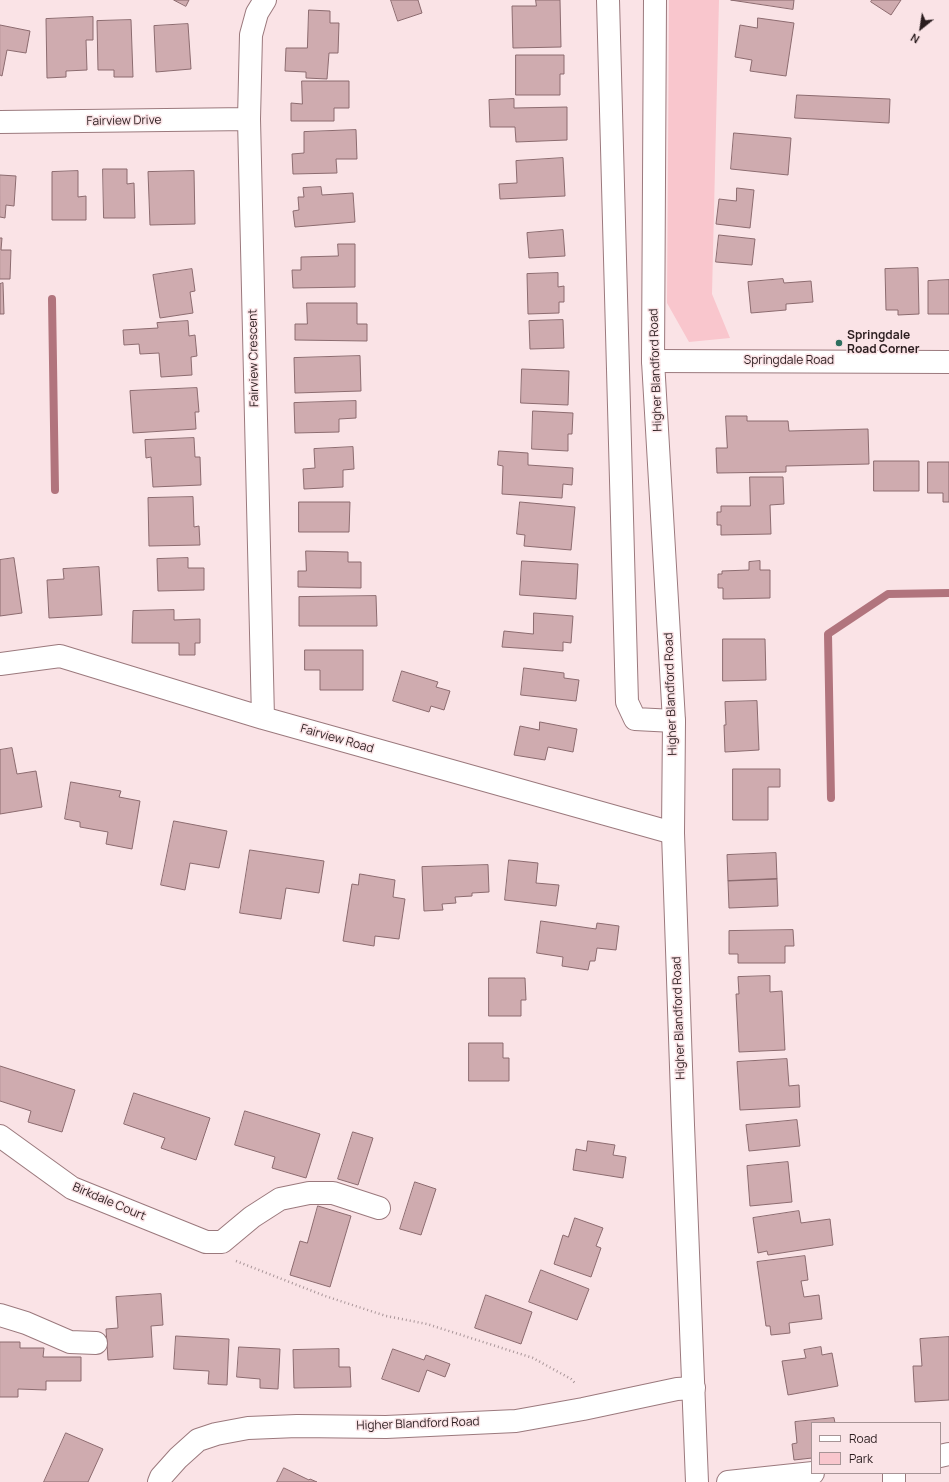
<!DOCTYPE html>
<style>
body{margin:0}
#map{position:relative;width:949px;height:1482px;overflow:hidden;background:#fae3e6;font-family:Manrope,sans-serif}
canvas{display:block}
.legend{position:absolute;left:811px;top:1422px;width:130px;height:52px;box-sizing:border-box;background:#fae3e6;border:1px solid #a79496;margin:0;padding:5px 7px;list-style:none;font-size:12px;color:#2b1d1f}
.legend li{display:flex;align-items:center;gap:8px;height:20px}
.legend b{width:20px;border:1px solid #a79496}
.north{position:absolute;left:901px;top:8px;width:40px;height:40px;-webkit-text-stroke:3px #fae3e6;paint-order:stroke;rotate:210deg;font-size:11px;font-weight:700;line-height:16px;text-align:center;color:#2b1d1f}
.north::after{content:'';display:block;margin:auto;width:14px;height:18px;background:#2b1d1f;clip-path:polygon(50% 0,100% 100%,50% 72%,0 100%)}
</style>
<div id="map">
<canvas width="949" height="1482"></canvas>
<ul class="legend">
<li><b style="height:5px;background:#fff"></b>Road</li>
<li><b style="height:11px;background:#f9c6cd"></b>Park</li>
</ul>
<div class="north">N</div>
</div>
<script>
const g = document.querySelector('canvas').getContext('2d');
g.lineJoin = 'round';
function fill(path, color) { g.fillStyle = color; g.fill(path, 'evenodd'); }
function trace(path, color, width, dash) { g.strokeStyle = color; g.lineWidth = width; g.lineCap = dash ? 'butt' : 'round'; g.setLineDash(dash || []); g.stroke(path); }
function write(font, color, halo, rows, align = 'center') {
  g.font = font + ' Manrope,sans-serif'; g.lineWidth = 3; g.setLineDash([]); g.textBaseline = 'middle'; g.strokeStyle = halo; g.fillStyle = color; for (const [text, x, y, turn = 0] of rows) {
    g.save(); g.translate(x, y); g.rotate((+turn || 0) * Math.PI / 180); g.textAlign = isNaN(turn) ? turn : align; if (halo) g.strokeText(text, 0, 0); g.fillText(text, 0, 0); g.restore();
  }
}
fill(new Path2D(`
 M 669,0 L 719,0 L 712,294 L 730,338 L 689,342 L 667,303 Z`), '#f9c6cd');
trace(new Path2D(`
 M 52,299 L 55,490
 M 831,798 L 828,634 L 888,594 L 949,593`), '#b1747d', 8);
const building = new Path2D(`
 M 174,0 L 189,0 L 186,6 Z
 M 391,0 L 418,0 L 422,13 L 398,21 Z
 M 536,0 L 560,0 L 561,47 L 513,48 L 512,6 L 536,6 Z
 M 731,0 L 794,0 L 793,9 Z
 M 872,0 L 901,0 L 891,15 L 871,2 Z
 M 309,10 L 330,11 L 330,23 L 339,23 L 338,53 L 329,53 L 327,79 L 306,78 L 306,72 L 285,71 L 286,48 L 307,48 Z
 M 93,17 L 93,40 L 86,40 L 87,70 L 66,71 L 66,77 L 47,78 L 46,19 Z
 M 758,18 L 794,23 L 786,76 L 750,71 L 752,60 L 735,57 L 740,25 L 757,28 Z
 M 131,20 L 133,77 L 114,77 L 114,70 L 98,70 L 97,21 Z
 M 188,24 L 191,69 L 156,72 L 154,26 Z
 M 0,25 L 30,31 L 26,53 L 7,50 L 2,76 L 0,75 Z
 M 516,55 L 564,55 L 564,74 L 560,74 L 560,95 L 516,95 Z
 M 302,81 L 349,81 L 349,108 L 334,108 L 334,121 L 291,121 L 291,103 L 302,104 Z
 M 797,95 L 890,99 L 889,123 L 795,118 Z
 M 514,99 L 514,108 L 567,107 L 567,140 L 516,142 L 515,127 L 490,127 L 489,100 Z
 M 356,130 L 357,159 L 336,159 L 337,173 L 293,174 L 292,154 L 304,153 L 304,132 Z
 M 734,133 L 791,138 L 788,175 L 731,169 Z
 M 563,158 L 565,196 L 500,199 L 499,184 L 517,183 L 516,161 Z
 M 103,169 L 127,169 L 127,184 L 134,183 L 135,218 L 104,218 Z
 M 78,171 L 78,197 L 86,196 L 86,220 L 52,220 L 52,172 Z
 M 194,171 L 195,224 L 150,225 L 148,172 Z
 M 0,175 L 16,176 L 14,206 L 6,205 L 5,218 L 0,217 Z
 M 321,187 L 322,195 L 353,193 L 355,222 L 295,227 L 293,211 L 299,210 L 298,197 L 304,197 L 303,188 Z
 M 737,188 L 754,190 L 750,228 L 716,224 L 719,199 L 736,201 Z
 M 563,230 L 565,256 L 529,258 L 527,233 Z
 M 719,235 L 755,239 L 752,265 L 716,262 Z
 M 0,238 L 2,238 L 1,250 L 11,250 L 10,279 L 0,279 Z
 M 338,244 L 355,244 L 355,287 L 293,288 L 292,270 L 301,270 L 301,257 L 338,256 Z
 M 918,268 L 919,314 L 898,315 L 898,310 L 886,310 L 885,269 Z
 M 192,269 L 195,291 L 190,292 L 193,313 L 160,318 L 153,275 Z
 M 558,273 L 558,287 L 564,286 L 564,302 L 559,302 L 559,313 L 528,314 L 527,274 Z
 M 783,279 L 784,283 L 811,281 L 813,302 L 786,304 L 786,310 L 751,313 L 748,282 Z
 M 949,280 L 949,314 L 928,314 L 928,281 Z
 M 3,283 L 4,314 L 0,314 L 0,284 Z
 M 307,303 L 357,303 L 357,324 L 367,324 L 367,341 L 295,340 L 295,324 L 307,324 Z
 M 563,320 L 564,348 L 530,349 L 529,321 Z
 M 188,321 L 189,336 L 195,335 L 197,356 L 191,357 L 192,375 L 161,377 L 159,353 L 140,354 L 139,344 L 124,345 L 123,330 L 158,328 L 157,323 Z
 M 360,356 L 361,391 L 295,393 L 294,358 Z
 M 522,369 L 569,371 L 568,405 L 521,403 Z
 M 197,388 L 199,412 L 195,412 L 196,429 L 133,433 L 130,391 Z
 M 356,401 L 356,418 L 339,419 L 339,432 L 295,433 L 294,403 Z
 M 533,411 L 573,413 L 572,434 L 568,434 L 568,451 L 532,449 Z
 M 726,416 L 747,416 L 747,421 L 788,421 L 789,431 L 868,429 L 869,464 L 786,466 L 786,472 L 717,473 L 716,448 L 727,448 Z
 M 194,438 L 195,457 L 200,457 L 201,485 L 153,487 L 151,457 L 146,458 L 145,440 Z
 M 353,447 L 354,469 L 343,470 L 343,487 L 304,489 L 303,469 L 315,468 L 314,449 Z
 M 499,451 L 528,453 L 528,465 L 573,468 L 572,485 L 563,484 L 562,498 L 502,494 L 503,466 L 498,465 Z
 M 874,461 L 919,461 L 919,491 L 874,491 Z
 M 928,462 L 949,462 L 949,502 L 943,502 L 943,493 L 928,493 Z
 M 750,477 L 783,477 L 784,504 L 770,505 L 771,534 L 721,535 L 721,525 L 717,525 L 717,512 L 721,512 L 721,506 L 750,506 Z
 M 193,497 L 194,527 L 199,526 L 200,545 L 149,546 L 148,498 Z
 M 299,502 L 350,502 L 349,532 L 299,532 Z
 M 520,502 L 575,507 L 571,550 L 524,546 L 525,535 L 517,534 Z
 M 306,551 L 348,552 L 348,562 L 361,562 L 361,588 L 298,587 L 298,571 L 306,571 Z
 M 14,558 L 22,613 L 0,616 L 0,560 Z
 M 188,558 L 188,568 L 204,568 L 204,590 L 158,591 L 157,559 Z
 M 522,561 L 578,564 L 576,599 L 520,595 Z
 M 760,561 L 760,570 L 770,570 L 770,598 L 723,599 L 723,588 L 718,588 L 718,574 L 722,574 L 722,571 L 749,570 L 749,562 Z
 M 99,567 L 102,615 L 49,618 L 47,580 L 64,579 L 63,569 Z
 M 376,596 L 377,626 L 299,626 L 299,597 Z
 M 174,610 L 174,620 L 200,619 L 200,643 L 195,643 L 195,655 L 179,655 L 179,643 L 132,643 L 133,611 Z
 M 534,613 L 573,616 L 571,643 L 563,642 L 563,651 L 502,647 L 504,631 L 533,634 Z
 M 723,639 L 765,639 L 766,680 L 723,681 Z
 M 305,650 L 363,650 L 363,690 L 320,690 L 320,670 L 305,670 Z
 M 524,668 L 564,673 L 564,678 L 579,680 L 576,701 L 521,695 Z
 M 402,671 L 438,682 L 436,687 L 450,691 L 444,710 L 431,706 L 429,712 L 393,701 Z
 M 757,701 L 759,750 L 725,752 L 724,725 L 726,725 L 725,702 Z
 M 540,722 L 577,729 L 573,752 L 548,747 L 545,760 L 514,755 L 520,726 L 539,730 Z
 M 12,748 L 17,774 L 36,771 L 42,807 L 0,814 L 0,750 Z
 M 733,769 L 780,769 L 780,787 L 768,787 L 768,820 L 733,820 Z
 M 71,782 L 121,791 L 119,797 L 140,801 L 132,849 L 106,844 L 108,832 L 80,827 L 80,822 L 65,819 Z
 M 174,821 L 227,831 L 219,868 L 190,863 L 185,890 L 161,885 Z
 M 250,850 L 324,861 L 319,893 L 286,888 L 281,919 L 240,913 Z
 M 776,853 L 777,879 L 728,881 L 727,855 Z
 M 509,860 L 538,863 L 536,883 L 559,885 L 556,906 L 505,900 Z
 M 488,865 L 489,892 L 472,893 L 472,896 L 455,897 L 456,903 L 442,904 L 443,910 L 424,911 L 422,867 Z
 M 360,874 L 395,880 L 393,897 L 405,899 L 399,939 L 375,936 L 374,946 L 343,941 L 352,884 L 358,885 Z
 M 777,879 L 778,906 L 729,908 L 728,881 Z
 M 541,921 L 596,929 L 597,923 L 619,926 L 616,950 L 597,948 L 595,961 L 590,961 L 588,970 L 562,966 L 563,957 L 537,953 Z
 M 793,930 L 794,946 L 785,946 L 785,963 L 738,963 L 738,954 L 729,954 L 729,931 Z
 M 770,976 L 770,992 L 782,991 L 785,1050 L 739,1052 L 736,994 L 739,994 L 738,977 Z
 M 489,978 L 525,978 L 526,1000 L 521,1000 L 521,1016 L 489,1016 Z
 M 469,1043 L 503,1043 L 503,1058 L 509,1058 L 509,1081 L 469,1081 Z
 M 787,1059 L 789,1086 L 799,1085 L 800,1107 L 740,1110 L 737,1062 Z
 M 0,1066 L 75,1090 L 62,1132 L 28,1122 L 31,1111 L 0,1101 Z
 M 134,1093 L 210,1118 L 196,1160 L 161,1148 L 165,1138 L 124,1124 Z
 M 245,1111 L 320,1134 L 306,1178 L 272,1168 L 275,1157 L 235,1145 Z
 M 797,1120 L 800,1146 L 749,1151 L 746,1125 Z
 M 353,1132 L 373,1138 L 358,1185 L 338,1179 Z
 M 588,1141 L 615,1145 L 613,1155 L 626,1157 L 623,1178 L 573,1170 L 576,1149 L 586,1151 Z
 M 788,1162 L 792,1202 L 750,1206 L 747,1166 Z
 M 415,1182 L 436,1189 L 421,1235 L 400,1229 Z
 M 318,1206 L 351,1216 L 330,1287 L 290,1275 L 300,1241 L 307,1243 Z
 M 799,1211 L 801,1223 L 830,1219 L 833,1245 L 768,1255 L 767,1251 L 758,1253 L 753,1218 Z
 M 575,1218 L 603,1228 L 596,1246 L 601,1248 L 591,1277 L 554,1264 L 563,1235 L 568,1237 Z
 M 805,1256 L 808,1280 L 801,1281 L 804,1297 L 819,1295 L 822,1319 L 789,1323 L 790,1333 L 771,1335 L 770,1326 L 766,1326 L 757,1262 Z
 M 541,1270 L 589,1289 L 577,1320 L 529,1302 Z
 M 161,1294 L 163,1325 L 151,1326 L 153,1357 L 108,1360 L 106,1329 L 118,1328 L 116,1297 Z
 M 486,1295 L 532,1312 L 521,1344 L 475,1328 Z
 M 176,1336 L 229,1339 L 227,1385 L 208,1384 L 209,1371 L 174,1369 Z
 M 949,1337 L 949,1400 L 915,1402 L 913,1366 L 922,1366 L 920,1339 Z
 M 0,1342 L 20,1342 L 20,1348 L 44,1348 L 43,1357 L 81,1357 L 81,1381 L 46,1381 L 46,1390 L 18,1389 L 18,1397 L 0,1397 Z
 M 239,1347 L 280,1349 L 278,1389 L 260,1388 L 260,1379 L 237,1377 Z
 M 821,1347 L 822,1355 L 832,1353 L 838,1386 L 788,1395 L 782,1361 L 806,1358 L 804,1350 Z
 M 339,1349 L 339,1367 L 350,1367 L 351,1387 L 294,1388 L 293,1350 Z
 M 393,1349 L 424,1360 L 426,1355 L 450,1364 L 445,1377 L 427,1370 L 419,1392 L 382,1379 Z
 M 834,1418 L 835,1423 L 812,1423 L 812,1458 L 794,1460 L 792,1444 L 797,1443 L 795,1422 Z
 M 66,1433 L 103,1449 L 88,1482 L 44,1482 Z
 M 284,1468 L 309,1480 L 310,1479 L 317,1482 L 277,1482 Z`);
fill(building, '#cfabaf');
trace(building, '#8c6b6f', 1);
const minor = new Path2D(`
 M 608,0 L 627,702 L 635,719 L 674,721
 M 0,122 L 249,119
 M 653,361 L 949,362
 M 0,664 L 60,656 L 263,718 L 673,833
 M 263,718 L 249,119 L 251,35 L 257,13 L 265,0
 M 0,1136 L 72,1188 L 206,1242 L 222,1242 L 252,1217 L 280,1199 L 309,1193 L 333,1193 L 379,1208
 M 0,1315 L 26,1323 L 70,1342 L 96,1343
 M 940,1456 L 949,1454
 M 894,1473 L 894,1482
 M 159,1482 L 161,1477 L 178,1458 L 198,1440 L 216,1434 L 248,1428 L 297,1426 L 386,1427 L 516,1421 L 583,1409 L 677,1389 L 694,1388
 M 728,1482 L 813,1473`);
const major = new Path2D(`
 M 655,0 L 653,361 L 674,721 L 673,833 L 683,1125 L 697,1482`);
trace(minor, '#9b797d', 24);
trace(major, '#9b797d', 24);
trace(new Path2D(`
 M 236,1261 L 325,1296 L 386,1316 L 427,1324 L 533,1358 L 571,1379 L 576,1384`), '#a89598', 2.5, [1, 3]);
trace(minor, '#fff', 22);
trace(major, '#fff', 22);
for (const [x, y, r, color] of [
 [839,343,4,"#2e6f5f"]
]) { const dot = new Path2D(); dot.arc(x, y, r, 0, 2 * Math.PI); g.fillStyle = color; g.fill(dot); trace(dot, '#fae3e6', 1.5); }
write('12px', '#2b1d1f', '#fae3e6', [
 ["Fairview Drive",124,121,-1],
 ["Fairview Crescent",254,358,-91],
 ["Springdale Road",789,361],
 ["Higher Blandford Road",656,370,-92],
 ["Higher Blandford Road",671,694,-92],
 ["Fairview Road",337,739,16],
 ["Higher Blandford Road",679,1018,-92],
 ["Birkdale Court",109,1202,23],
 ["Higher Blandford Road",418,1424,-2]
]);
write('bold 12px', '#2b1d1f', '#fae3e6', [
 ["Springdale",847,336],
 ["Road Corner",847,350]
], 'left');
</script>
